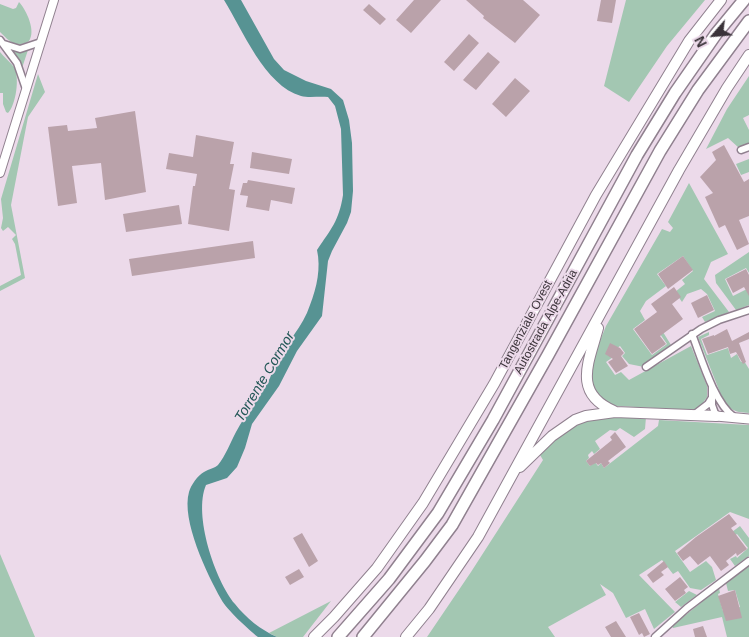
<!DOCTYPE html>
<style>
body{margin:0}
#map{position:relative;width:749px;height:637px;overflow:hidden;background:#ecdaea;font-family:Helvetica,sans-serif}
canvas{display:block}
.north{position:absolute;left:689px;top:10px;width:50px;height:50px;-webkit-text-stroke:4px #ecdaea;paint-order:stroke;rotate:243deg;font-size:14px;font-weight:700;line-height:20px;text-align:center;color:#3a3339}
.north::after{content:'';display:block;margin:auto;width:18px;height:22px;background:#3a3339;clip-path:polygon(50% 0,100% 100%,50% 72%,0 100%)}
</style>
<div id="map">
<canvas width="749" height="637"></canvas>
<div class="north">N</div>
</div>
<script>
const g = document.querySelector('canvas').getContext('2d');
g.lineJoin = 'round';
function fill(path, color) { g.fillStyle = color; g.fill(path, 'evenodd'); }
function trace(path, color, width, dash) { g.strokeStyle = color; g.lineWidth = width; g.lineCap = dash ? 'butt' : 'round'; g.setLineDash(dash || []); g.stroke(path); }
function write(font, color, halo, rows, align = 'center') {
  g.font = font + ' Helvetica,sans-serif'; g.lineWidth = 4; g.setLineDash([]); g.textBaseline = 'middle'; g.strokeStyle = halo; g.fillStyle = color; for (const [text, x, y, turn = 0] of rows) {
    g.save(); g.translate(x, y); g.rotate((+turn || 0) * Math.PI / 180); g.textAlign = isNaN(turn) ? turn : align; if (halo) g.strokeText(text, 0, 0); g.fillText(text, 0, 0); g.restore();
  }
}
fill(new Path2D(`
 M 626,0 L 705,0 L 667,46 L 629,102 L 604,86 Z
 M 19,2 C 27,11 36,31 29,41 C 16,49 9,41 0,32 L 0,4 L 13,9 L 16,8 Z
 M 9,49 L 16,52 L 28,50 L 22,68 Z
 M 0,52 C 4,57 10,62 14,67 C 20,77 16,105 8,113 L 6,112 L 3,104 L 3,93 L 0,93 Z
 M 38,74 L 45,92 L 28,117 L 11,205 L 25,278 L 0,291 L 0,286 L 21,275 L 15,244 L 12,239 L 16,235 L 8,227 L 3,231 L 1,228 L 3,218 L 1,199 Z
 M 749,76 L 749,115 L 743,118 L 749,130 L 749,145 L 739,148 L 728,138 L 706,149 L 727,109 Z
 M 749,159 L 749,172 L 741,175 L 736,164 Z
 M 689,183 L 728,254 L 711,262 L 704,279 L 729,312 L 705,322 L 702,317 L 715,311 L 707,294 L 701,289 L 687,294 L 682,302 L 675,292 L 685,284 L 682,280 L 693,271 L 683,256 L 657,274 L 666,286 L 646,301 L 640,311 L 645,320 L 633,329 L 652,355 L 667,344 L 660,334 L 663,332 L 671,345 L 647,362 L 644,367 L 629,364 L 622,356 L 625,353 L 620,346 L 613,351 L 616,355 L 606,362 L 615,375 L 621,372 L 629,380 L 691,346 L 707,386 L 707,397 L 700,407 L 693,410 L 617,406 L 607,403 L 599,397 L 590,380 L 591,363 L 606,326 L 662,229 L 670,232 L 673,228 L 668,222 Z
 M 749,252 L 749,273 L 746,268 L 725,279 L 733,296 L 749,288 L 749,305 L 736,310 L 716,283 L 715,275 Z
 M 709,332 L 709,335 L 701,339 L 707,355 L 728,348 L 731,358 L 737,354 L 741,362 L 744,361 L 749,369 L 749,413 C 733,412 729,410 721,395 L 698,337 Z
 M 609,416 L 646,417 L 645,429 L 634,437 L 620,428 L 616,431 L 610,430 L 595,441 L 600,449 L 594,454 L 592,451 L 588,455 L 589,458 L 586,461 L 590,466 L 595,462 L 598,466 L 601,463 L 604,468 L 658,426 L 659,420 L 749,425 L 749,519 L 730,512 L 675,551 L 690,572 L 706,561 L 712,567 L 716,580 L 701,590 L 690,588 L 678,571 L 673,574 L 662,560 L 639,575 L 675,612 L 654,629 L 645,609 L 626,618 L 613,593 L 600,584 L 606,595 L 548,627 L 555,637 L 427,637 L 471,572 L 543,460 L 540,455 L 546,445 L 578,422 Z
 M 740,526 L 749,538 L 749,556 L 735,566 L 730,559 L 736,556 L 737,558 L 748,548 L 737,534 L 723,544 L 720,541 Z
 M 0,554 L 35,637 L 0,637 Z
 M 749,565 L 749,637 L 727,637 L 722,617 L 673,628 L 672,626 L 719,588 L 720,593 L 718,594 L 723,611 L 740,607 L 735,590 L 728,591 L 726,583 Z
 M 689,591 L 697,595 L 681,607 L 675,602 Z
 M 331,601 L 303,637 L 277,637 L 269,633 Z`), '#a3c7b2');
fill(new Path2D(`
 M 224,0 L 241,0 L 274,59 L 284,70 L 306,81 L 331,89 L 343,100 L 349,120 L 352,143 L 353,191 L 351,212 L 347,223 L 332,251 L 328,261 L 322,316 L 297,351 L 279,386 L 252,424 L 245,448 L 237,467 L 227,478 L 206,485 C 193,515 215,580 235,604 C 246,618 261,630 277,637 L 258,637 C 248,629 227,610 221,599 C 207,574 181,520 189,492 C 191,485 198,475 204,472 C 209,469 215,468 218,465 C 226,455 230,443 236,432 C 246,413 260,397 270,378 C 272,373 273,368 275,363 C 286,343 303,327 310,305 C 317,287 321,268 317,250 C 331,229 339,221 343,195 L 341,129 L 335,106 L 328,97 C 319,96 309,98 301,96 C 265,86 242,29 224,0 Z`), '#579393');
fill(new Path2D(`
 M 414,0 L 441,0 L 411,33 L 396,20 Z
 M 466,0 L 523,0 L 540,15 L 515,43 L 483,18 L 484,16 Z
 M 601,0 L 616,0 L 612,23 L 597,21 Z
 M 369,4 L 386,19 L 380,25 L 363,10 Z
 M 469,34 L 479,43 L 454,71 L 444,62 Z
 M 488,52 L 500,62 L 476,90 L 463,80 Z
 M 515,78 L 530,91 L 506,117 L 492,104 Z
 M 135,111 L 146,192 L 105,200 L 101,163 L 72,166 L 77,203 L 58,206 L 48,127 L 67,125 L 68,131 L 97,128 L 95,118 Z
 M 196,135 L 234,142 L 230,164 L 234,164 L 229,189 L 235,190 L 229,231 L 188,224 L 193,186 L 195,186 L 197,174 L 166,169 L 169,153 L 193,157 Z
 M 724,145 L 744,182 L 749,179 L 749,216 L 739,220 L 749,244 L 737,250 L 725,225 L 719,228 L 705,197 L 713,193 L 700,177 L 716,160 L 712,152 Z
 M 252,152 L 292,159 L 289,174 L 250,168 Z
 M 248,180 L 295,188 L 292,204 L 271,200 L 269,211 L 246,207 L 248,196 L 240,195 L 243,183 L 247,183 Z
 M 179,205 L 182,224 L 126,232 L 123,214 Z
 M 253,241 L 255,258 L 132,276 L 129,259 Z
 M 683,256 L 693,270 L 668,289 L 658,274 Z
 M 746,269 L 749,275 L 749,296 L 744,287 L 733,293 L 726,279 Z
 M 674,287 L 681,297 L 672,304 L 683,319 L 660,336 L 666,344 L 652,354 L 634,329 L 657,312 L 651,304 Z
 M 707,295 L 714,310 L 698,318 L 691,303 Z
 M 727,329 L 732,341 L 749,332 L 749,339 L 739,343 L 746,362 L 743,364 L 736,352 L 730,354 L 728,347 L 708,354 L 702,339 L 714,335 L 714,336 Z
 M 610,343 L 620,348 L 624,353 L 621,356 L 628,366 L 616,373 L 608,362 L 613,359 L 605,354 Z
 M 615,432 L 626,447 L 608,461 L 610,463 L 604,468 L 601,463 L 598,465 L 596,463 L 590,466 L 586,461 L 612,440 L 610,437 Z
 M 729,514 L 737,524 L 731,528 L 747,549 L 737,556 L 736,553 L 726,561 L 729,565 L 721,571 L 710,556 L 698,565 L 690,556 L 683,561 L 677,553 L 696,537 Z
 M 302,533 L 318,561 L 309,567 L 293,538 Z
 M 664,561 L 668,567 L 661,572 L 664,575 L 653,583 L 647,575 Z
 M 299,569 L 304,577 L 290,585 L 285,577 Z
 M 680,577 L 688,587 L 684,590 L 686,593 L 675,601 L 665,589 Z
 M 735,590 L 742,618 L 726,621 L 718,596 Z
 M 639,613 L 650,634 L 644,637 L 642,633 L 639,635 L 630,617 Z
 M 616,621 L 626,637 L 611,637 L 605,627 Z
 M 703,626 L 707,637 L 695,637 L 693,629 Z`), '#baa2aa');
const minor = new Path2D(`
 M 0,40 L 17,63 L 26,89
 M 4,44 L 20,49 L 41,42
 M 741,150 L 749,147
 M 692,334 C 701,357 714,403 734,417
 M 646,367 L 701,329 L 719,320 L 749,310
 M 712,386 L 712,405 L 716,416
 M 695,414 L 708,404 L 711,399
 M 655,637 L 687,608 L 749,561`);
const tertiary = new Path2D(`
 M 0,173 L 54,0`);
const secondary = new Path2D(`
 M 716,416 L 749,419`);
const trunk = new Path2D(`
 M 598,328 C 589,362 572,393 614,411
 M 520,467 L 552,436 L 575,420 L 586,416 L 615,412 L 716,416
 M 314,637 L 334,617 L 377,568 L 423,503 L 494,384 L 596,195 L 689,41 L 721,0
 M 406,637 L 429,609 L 478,537 L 679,170 L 727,88 L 749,55`);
const motorway = new Path2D(`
 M 338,637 L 389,579 L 438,513 L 493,420 L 637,155 L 675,93 L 716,34 L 744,0
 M 363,637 L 425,561 L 452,525 L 548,355 L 660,151 L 698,90 L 749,21`);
trace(minor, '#90818f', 9);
trace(tertiary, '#90818f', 10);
trace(secondary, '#90818f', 11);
trace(trunk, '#90818f', 12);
trace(motorway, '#90818f', 14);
trace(minor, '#fff', 6);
trace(tertiary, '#fff', 8);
trace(secondary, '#fff', 9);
trace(trunk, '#fff', 10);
trace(motorway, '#fff', 11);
write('12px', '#3a3339', '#ecdaea', [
 ["Autostrada Alpe-Adria",546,322,-61],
 ["Tangenziale Ovest",526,325,-62]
]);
write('italic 14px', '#235757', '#ecdaea', [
 ["Torrente Cormor",265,377,-59]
]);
</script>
